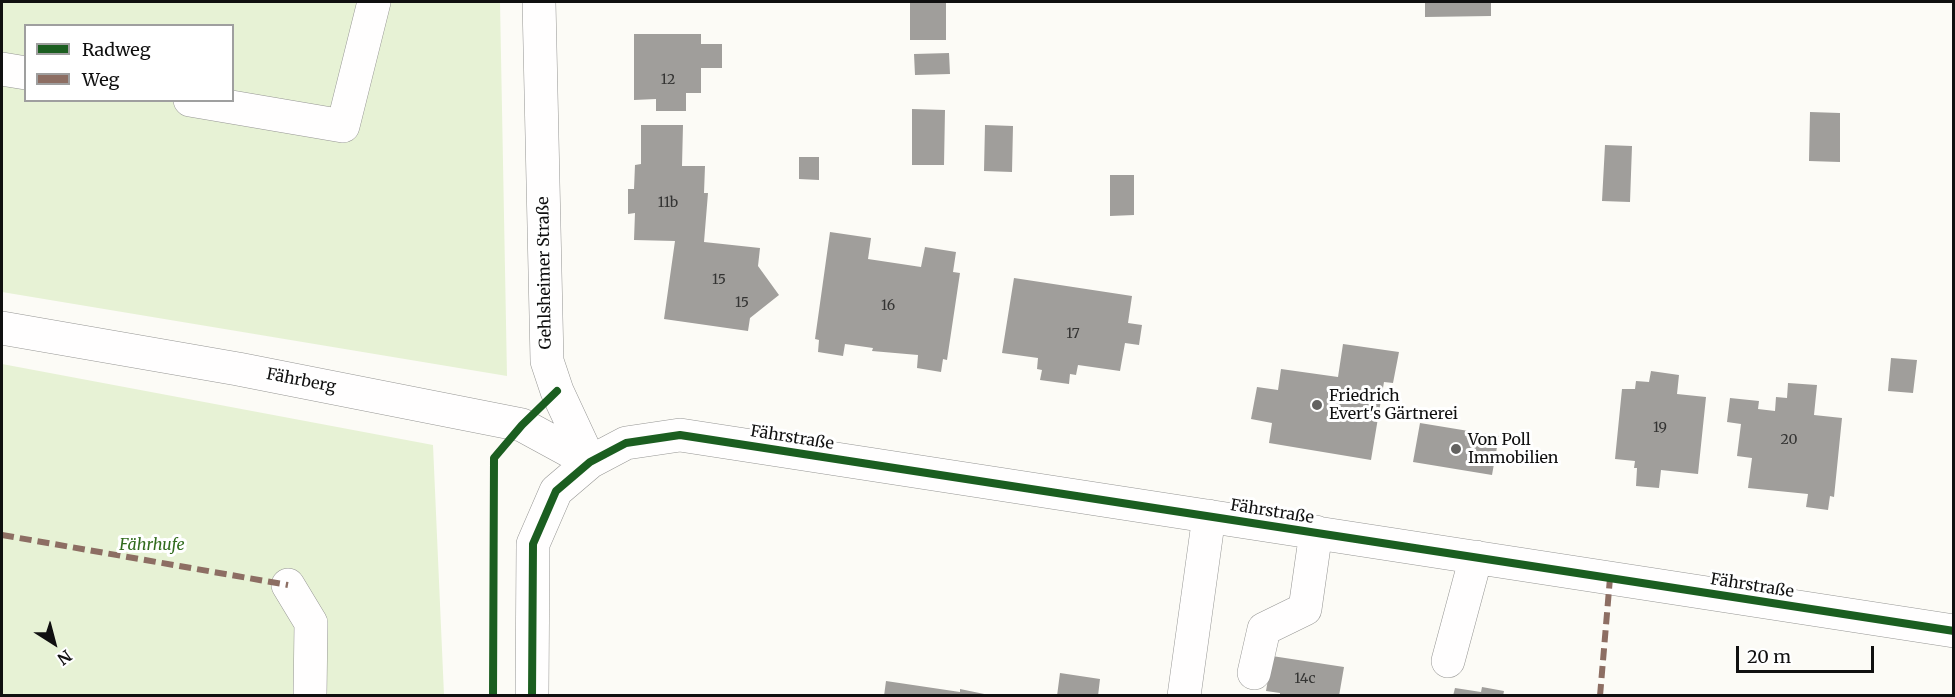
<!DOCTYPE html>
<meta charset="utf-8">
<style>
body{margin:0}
#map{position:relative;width:1955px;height:697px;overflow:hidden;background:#fcfbf6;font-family:Merriweather,serif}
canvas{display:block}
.frame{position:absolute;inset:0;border:3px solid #101010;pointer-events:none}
.legend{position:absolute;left:24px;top:24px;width:210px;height:78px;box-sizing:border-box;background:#fff;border:2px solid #9f9f9f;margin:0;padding:8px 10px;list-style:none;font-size:18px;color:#101010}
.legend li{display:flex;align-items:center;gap:12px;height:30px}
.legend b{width:30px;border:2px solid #9f9f9f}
.north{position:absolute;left:24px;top:613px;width:60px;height:60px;-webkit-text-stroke:4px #fff;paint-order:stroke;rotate:144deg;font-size:16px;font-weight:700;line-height:24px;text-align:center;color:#101010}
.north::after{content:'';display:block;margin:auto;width:21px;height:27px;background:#101010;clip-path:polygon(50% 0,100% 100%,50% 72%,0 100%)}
.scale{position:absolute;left:1736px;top:646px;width:138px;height:27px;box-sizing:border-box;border:3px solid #101010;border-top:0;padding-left:8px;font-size:18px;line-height:21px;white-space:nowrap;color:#101010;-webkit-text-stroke:4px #fff;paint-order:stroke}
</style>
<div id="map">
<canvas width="1955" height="697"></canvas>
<div class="frame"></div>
<ul class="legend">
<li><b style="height:8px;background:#1b5e20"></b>Radweg</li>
<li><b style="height:8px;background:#8d6e63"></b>Weg</li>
</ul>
<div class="north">N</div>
<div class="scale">20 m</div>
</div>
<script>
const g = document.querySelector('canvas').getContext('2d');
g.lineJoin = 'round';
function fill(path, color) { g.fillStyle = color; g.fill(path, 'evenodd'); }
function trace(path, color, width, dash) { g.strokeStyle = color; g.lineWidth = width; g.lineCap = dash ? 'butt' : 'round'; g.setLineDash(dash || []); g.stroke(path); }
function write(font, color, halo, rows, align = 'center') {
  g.font = font + ' Merriweather,serif'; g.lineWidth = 6; g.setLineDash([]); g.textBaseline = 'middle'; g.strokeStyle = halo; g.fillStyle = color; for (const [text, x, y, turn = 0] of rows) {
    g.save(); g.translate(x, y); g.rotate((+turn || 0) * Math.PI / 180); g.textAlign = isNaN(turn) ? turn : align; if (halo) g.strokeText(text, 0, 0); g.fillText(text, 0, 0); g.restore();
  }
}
fill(new Path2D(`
 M 2,2 L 500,2 L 507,376 L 2,292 ZM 26,26 L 232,26 L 232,100 L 26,100 Z
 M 2,364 L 433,445 L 444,695 L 2,695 Z`), '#e7f2d5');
fill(new Path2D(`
 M 910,2 L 946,2 L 946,40 L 910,40 Z
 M 1425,2 L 1491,2 L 1491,16 L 1425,17 Z
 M 634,34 L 701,34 L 701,44 L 722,44 L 722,68 L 701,68 L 701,93 L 686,93 L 686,111 L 656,111 L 656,99 L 634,100 Z
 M 949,53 L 950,74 L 915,75 L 914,54 Z
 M 912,109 L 945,110 L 944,165 L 912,165 Z
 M 1810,112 L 1840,113 L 1840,162 L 1809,161 Z
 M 641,125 L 683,125 L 682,166 L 705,166 L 704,193 L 708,193 L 704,242 L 760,248 L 758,266 L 779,295 L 750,318 L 748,331 L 664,319 L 675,241 L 634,240 L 635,213 L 628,214 L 628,189 L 634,189 L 635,165 L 641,164 Z
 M 985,125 L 1013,126 L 1012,172 L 984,171 Z
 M 1605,145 L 1632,146 L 1630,202 L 1602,201 Z
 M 799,157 L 819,157 L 819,180 L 799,179 Z
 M 1110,175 L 1134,175 L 1134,215 L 1110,216 Z
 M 830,232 L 871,238 L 868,259 L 921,267 L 925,247 L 956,252 L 953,272 L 960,273 L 947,360 L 943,359 L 941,372 L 917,368 L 918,355 L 872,351 L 873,348 L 845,344 L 843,356 L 818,352 L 819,340 L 815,339 Z
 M 1014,278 L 1132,296 L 1128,323 L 1142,325 L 1139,345 L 1125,343 L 1120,371 L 1078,365 L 1076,375 L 1070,374 L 1069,384 L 1040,380 L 1042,370 L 1037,369 L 1038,358 L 1002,353 Z
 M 1343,344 L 1399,352 L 1393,383 L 1384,382 L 1371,460 L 1269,443 L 1272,423 L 1251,419 L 1257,387 L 1278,390 L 1281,369 L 1338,377 Z
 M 1891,358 L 1917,360 L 1913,393 L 1888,391 Z
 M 1651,371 L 1679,375 L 1677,394 L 1706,397 L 1698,474 L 1661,470 L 1659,488 L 1636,486 L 1637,468 L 1634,468 L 1635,461 L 1615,459 L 1622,389 L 1635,389 L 1636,381 L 1649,382 Z
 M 1788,383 L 1817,385 L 1814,415 L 1842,418 L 1834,497 L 1830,496 L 1828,510 L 1806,507 L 1808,494 L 1748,488 L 1752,458 L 1737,456 L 1741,424 L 1727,422 L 1730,398 L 1759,401 L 1758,409 L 1775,411 L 1776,397 L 1787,398 Z
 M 1420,423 L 1499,436 L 1492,475 L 1413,462 Z
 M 1272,656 L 1344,667 L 1339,696 L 1280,696 L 1280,693 L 1266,691 Z
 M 1060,673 L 1100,679 L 1098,696 L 1057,696 Z
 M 886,681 L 960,692 L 960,689 L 994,696 L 884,696 Z
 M 1482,687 L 1504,691 L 1503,696 L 1453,696 L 1455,688 L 1481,692 Z`), '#a09e9b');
const minor = new Path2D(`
 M 539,2 L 547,361 L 557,391 L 590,462
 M 2,69 L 26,73
 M 190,100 L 343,126 L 374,2
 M 2,328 L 238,369 L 522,425 L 590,462
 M 288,585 L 311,623 L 310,696
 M 1448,661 L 1476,557
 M 1254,673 L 1264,629 L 1305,609 L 1316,532
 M 532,696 L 533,544 L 556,491 L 590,462 L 626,443 L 680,435 L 1954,631
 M 1184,696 L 1209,516`);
trace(minor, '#969694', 34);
trace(minor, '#fffefe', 33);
trace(new Path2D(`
 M 2,535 L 288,585
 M 1600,696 L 1610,578`), '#8d6e63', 6, [12, 6]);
trace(new Path2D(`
 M 493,696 L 494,458 L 522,425 L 557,391
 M 532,696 L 533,544 L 556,491 L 590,462 L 626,443 L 680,435 L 1954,631`), '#1b5e20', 8);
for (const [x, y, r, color] of [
 [1317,405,6,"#636260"],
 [1456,449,6,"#636260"]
]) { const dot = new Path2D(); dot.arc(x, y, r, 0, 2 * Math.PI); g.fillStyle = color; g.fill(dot); trace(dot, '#fff', 2); }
write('14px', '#343433', null, [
 ["12",668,80],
 ["11b",668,203],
 ["15",719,280],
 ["15",742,303],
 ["16",888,306],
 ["17",1073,334],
 ["19",1660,428],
 ["20",1789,440],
 ["14c",1305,679]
]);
write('16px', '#101010', '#fff', [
 ["Gehlsheimer Straße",545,273,-91],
 ["Fährberg",301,381,11],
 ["Fährstraße",792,438,9],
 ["Fährstraße",1272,512,9],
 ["Fährstraße",1752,586,9]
]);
write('16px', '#101010', '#fff', [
 ["Friedrich",1329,396],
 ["Evert's Gärtnerei",1329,414],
 ["Von Poll",1468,440],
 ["Immobilien",1468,458]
], 'left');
write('italic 16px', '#316b1d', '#fff', [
 ["Fährhufe",152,545]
]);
</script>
